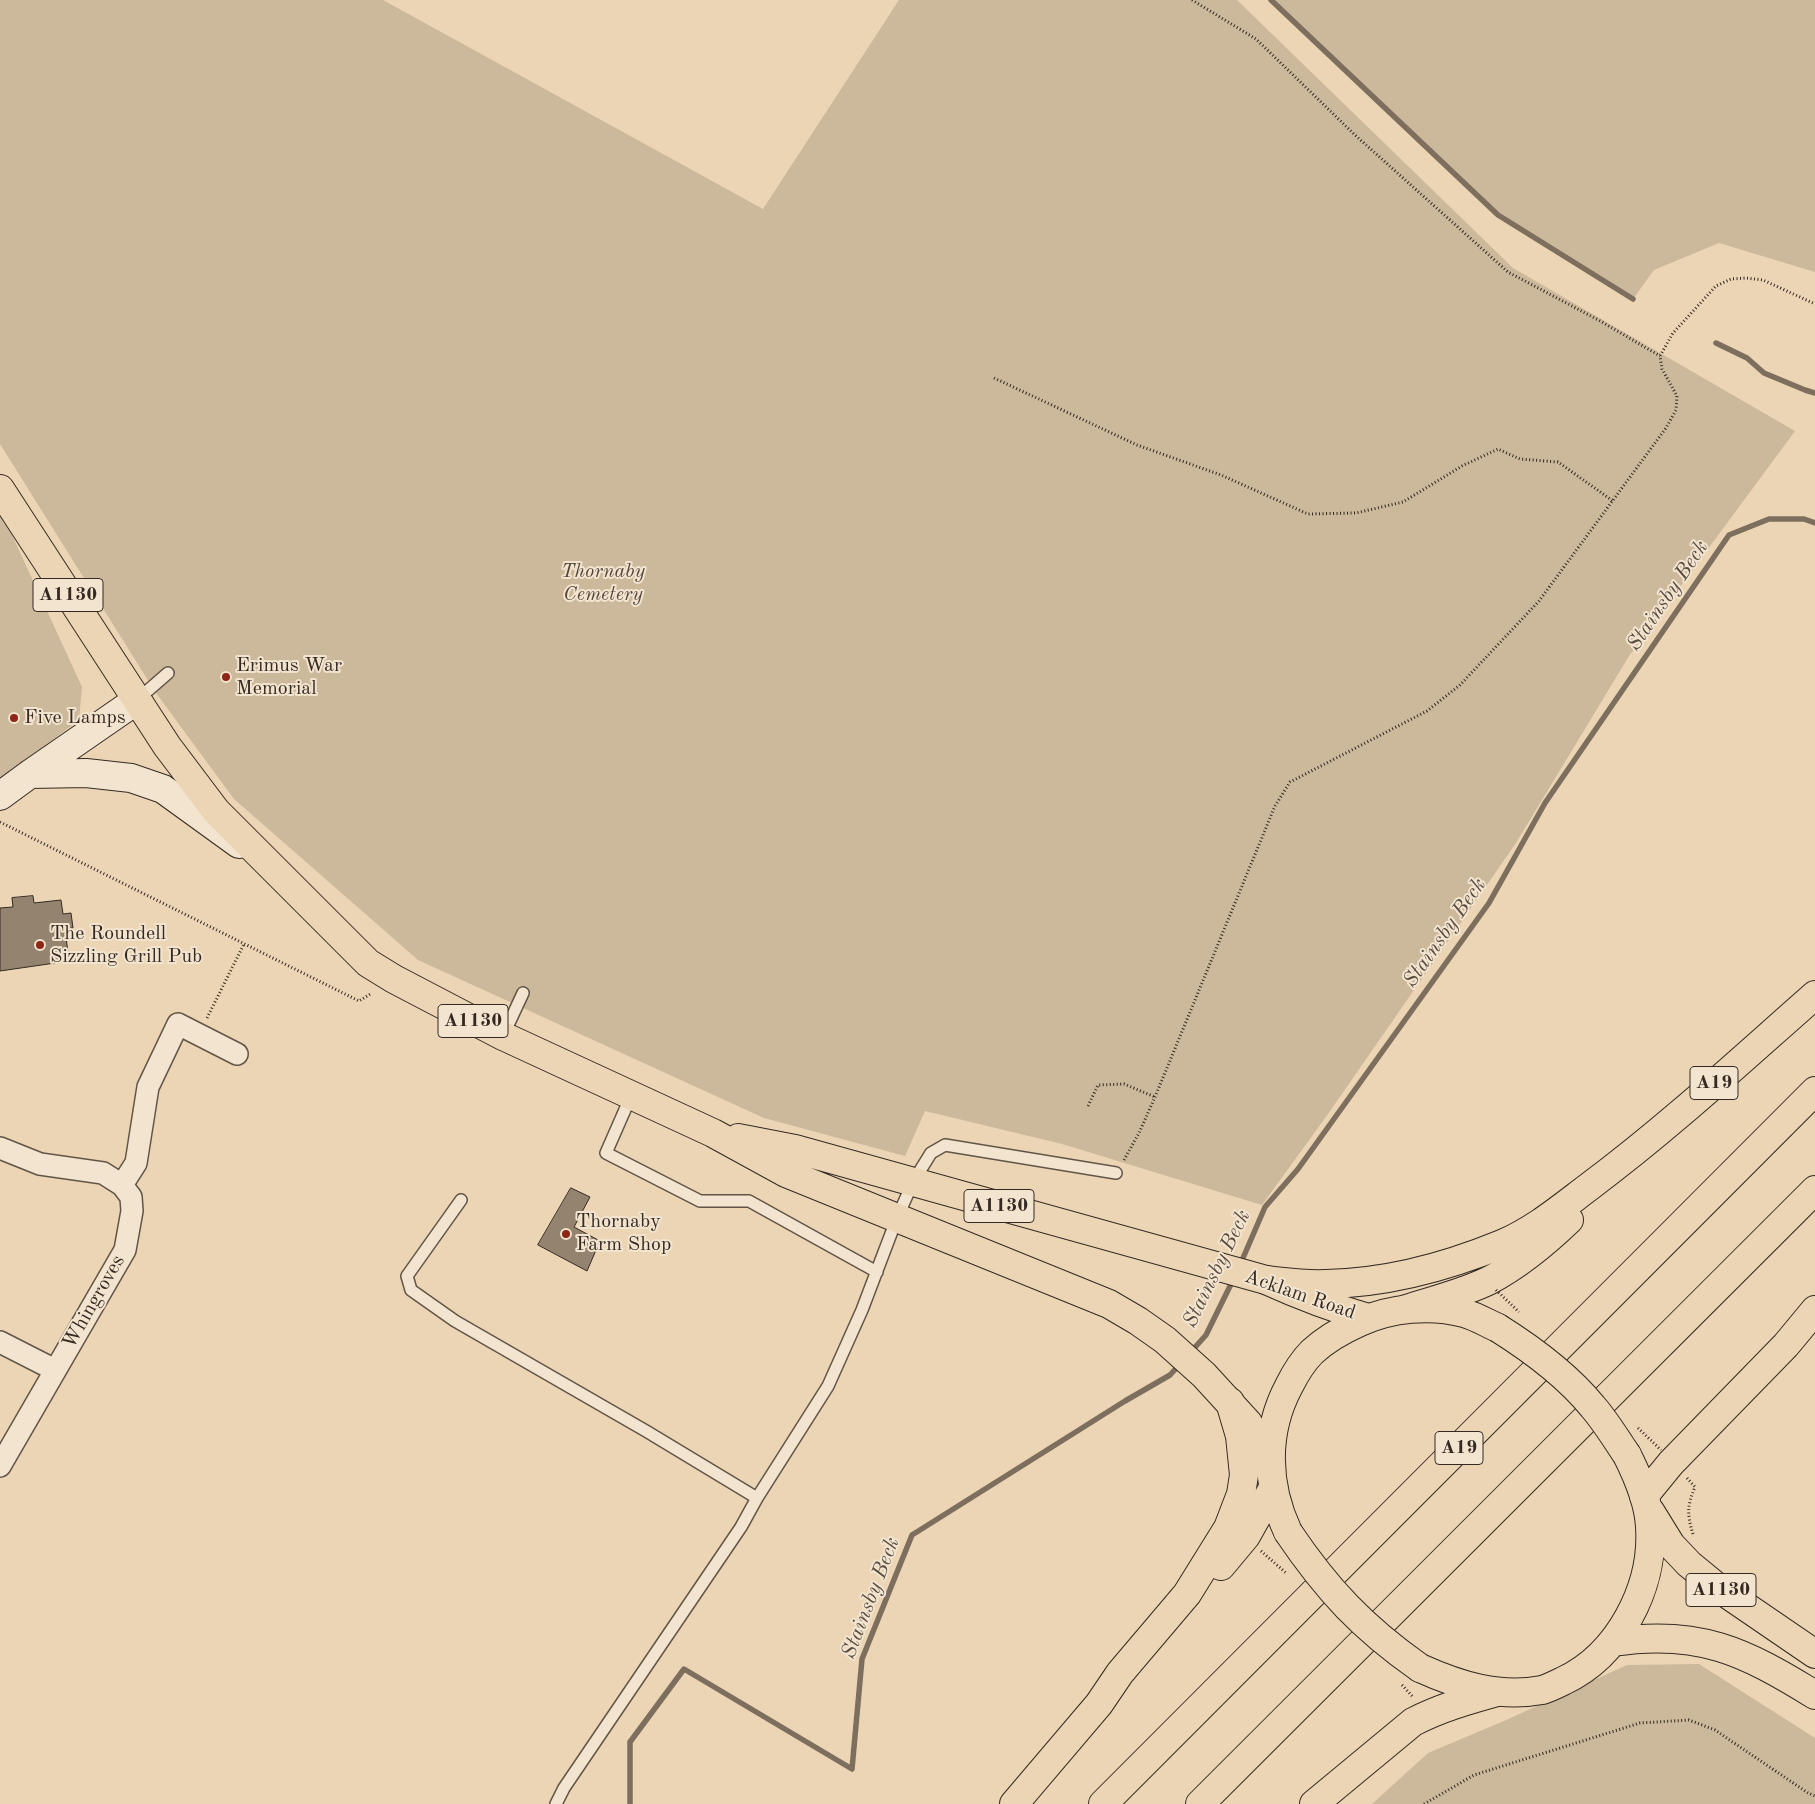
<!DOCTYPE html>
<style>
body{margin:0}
canvas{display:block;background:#ebd5b4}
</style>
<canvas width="1815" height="1804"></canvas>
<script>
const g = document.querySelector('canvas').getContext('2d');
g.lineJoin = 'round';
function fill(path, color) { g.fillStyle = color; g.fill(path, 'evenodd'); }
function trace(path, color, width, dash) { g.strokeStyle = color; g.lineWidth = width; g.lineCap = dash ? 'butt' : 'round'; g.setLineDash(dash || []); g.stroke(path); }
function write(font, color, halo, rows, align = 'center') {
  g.font = font + ' "Old Standard TT",serif'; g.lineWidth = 4; g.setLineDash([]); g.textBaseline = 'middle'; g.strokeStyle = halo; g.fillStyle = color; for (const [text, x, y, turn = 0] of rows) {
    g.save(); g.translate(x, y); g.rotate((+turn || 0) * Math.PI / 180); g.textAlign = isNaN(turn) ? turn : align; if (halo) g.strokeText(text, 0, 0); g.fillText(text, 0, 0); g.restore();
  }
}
fill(new Path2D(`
 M 0,0 L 383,0 L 763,209 L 899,0 L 1237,0 L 1513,268 L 1795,431 L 1629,656 L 1516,843 L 1328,1114 L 1262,1205 L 1062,1144 L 925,1111 L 905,1156 L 764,1118 L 418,960 L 234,799 L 156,693 L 0,444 Z
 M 1271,0 L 1815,0 L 1815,272 L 1719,243 L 1654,270 L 1633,299 L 1498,215 Z
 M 0,515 L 12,535 L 82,687 L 79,720 L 0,780 Z
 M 1699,1664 L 1815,1738 L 1815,1804 L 1372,1804 L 1428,1753 L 1504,1721 L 1627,1665 Z`), '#ccb89b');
trace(new Path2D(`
 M 1271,0 L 1498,215 L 1633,299
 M 1716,343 L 1747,358 L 1764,373 L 1805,390 L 1815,393
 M 1240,1265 L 1265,1207 L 1298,1169 L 1489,903 L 1545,803 L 1729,535 L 1769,519 L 1804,519 L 1815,523
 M 1189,1354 L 1206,1335 L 1234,1278
 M 630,1804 L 630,1742 L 684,1669 L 852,1769 L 862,1659 L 912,1535 L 1125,1401 L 1170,1375 L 1180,1364`), '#7d6e5d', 5.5);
const building = new Path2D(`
 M 33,896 L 34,903 L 61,900 L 63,914 L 71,913 L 73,928 L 65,929 L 69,961 L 0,971 L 0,908 L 13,907 L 12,898 Z
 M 571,1188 L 590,1197 L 574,1227 L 600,1241 L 587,1271 L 538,1245 Z`);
fill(building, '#94836e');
trace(building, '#352a23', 1);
const lane = new Path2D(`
 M 137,700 L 168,673
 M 503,1036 L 523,993
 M 631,1096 L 606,1153 L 700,1201 L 749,1201 L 877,1272
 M 461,1200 L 407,1276 L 411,1290 L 455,1321 L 646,1431 L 757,1498
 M 556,1804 L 564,1788 L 741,1527 L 757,1498 L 828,1386 L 862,1310 L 897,1218 L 913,1182 L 931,1153 L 945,1145 L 1116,1173`);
const street = new Path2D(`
 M 0,1148 L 40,1164 L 103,1173 L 122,1185
 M 0,1342 L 55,1370
 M 0,1466 L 125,1250 L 132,1211 L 131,1197 L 122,1185 L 136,1163 L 148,1087 L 178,1024 L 237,1054`);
const secondary = new Path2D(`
 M 30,774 L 86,773 L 131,778 L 163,789 L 239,844
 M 0,796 L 30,774 L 137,700`);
const primary = new Path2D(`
 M 0,489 L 167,746 L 216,811 L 368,963 L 394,979 L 503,1036 L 713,1133 L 786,1173 L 1109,1304 L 1138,1321 L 1165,1340 L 1204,1375 L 1248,1423 L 1270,1468
 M 738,1138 L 795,1149 L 1266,1280 C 1299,1295 1333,1308 1368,1318
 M 1650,1511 L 1671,1545 L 1689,1564 L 1717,1587 L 1815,1654
 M 1288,1532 C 1266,1485 1264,1433 1289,1386 C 1295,1374 1302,1362 1312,1352 C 1326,1339 1342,1330 1360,1322 C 1391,1308 1430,1304 1464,1313 C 1475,1316 1487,1323 1498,1328
 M 1613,1642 C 1698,1629 1744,1651 1815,1695
 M 1420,1668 C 1460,1686 1499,1698 1542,1690 C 1549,1688 1557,1684 1563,1681 C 1619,1655 1654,1587 1650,1527 C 1649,1502 1638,1477 1627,1455`);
const highway = new Path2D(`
 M 1266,1280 C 1285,1282 1306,1285 1326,1284 C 1387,1283 1446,1267 1502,1244 C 1535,1230 1562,1207 1590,1186 C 1669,1127 1741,1060 1815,995
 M 1406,1309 C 1434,1300 1464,1293 1490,1280 C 1520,1264 1545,1243 1569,1220
 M 1644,1496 L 1671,1463 L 1786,1345 L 1815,1310
 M 1221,1566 L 1246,1536 L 1273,1488
 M 1014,1804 L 1099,1704 L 1120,1673 L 1187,1594 L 1228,1528 L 1241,1494 L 1244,1475 L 1240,1436 L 1230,1402
 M 1103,1804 L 1815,1091
 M 1200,1804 L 1815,1190
 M 1314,1804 L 1413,1722 C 1440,1708 1468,1700 1497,1692`);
trace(lane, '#625547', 14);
trace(street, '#625547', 24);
trace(secondary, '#352a23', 30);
trace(primary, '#352a23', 30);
trace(highway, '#352a23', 30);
trace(new Path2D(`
 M 1192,0 L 1256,39 L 1355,135 L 1508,272 L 1602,322 L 1660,356
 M 994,378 L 1137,445 L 1221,475 L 1308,514 L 1356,513 L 1403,502 L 1462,466 L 1498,449 L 1520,459 L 1558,462 L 1613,501
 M 0,822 L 359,1001 L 372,993
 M 207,1018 L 244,944
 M 1088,1106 L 1098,1085 L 1124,1084 L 1155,1097
 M 1124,1160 L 1139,1133 L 1155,1097 L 1275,806 L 1290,782 L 1427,711 L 1460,685 L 1539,601 L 1666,428 L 1676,410 L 1677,396 L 1662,369 L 1660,356 L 1673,333 L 1716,286 L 1731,279 L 1746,278 L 1763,280 L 1815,304
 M 1687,1478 L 1695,1487 C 1687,1506 1687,1515 1693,1534
 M 1261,1551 L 1286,1573
 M 1402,1685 L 1413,1697
 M 1424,1804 L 1474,1775 L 1640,1723 L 1689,1720 L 1715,1730 L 1808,1793 L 1815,1796`), '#352a23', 3, [1, 2.5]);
trace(lane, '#f2e4ce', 11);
trace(street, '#f2e4ce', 21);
trace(secondary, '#f2e4ce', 28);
trace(primary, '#ebd5b4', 28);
trace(highway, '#ebd5b4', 28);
const primaryBridge = new Path2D(`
 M 1498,1328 C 1533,1350 1567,1375 1593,1407 C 1606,1422 1616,1439 1627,1455
 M 1288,1532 C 1327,1590 1363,1628 1420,1668`);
trace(primaryBridge, '#352a23', 30, []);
trace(new Path2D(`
 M 1496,1290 L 1519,1312
 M 1638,1428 L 1661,1450`), '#352a23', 3, [1, 2.5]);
trace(primaryBridge, '#ebd5b4', 28);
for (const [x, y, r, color] of [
 [226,677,5,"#8f2418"],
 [14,718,5,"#8f2418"],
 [40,945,5,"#8f2418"],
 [566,1234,5,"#8f2418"]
]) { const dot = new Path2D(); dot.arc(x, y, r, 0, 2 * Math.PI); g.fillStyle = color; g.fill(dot); trace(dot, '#f2e4ce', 2); }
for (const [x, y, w] of [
 [68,595,70],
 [473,1021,70],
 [1714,1083,48],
 [999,1206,70],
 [1459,1448,48],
 [1721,1590,70]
]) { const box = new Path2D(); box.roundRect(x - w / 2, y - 16.5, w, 33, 4); g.fillStyle = '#f2e4ce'; g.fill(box); trace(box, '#352a23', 1); }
write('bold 19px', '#352a23', null, [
 ["A1130",68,595],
 ["A1130",473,1021],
 ["A19",1714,1083],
 ["A1130",999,1206],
 ["A19",1459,1448],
 ["A1130",1721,1590]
]);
write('italic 20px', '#53463b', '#f2e4ce', [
 ["Thornaby",603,572],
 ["Cemetery",603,595]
]);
write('20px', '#352a23', '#f2e4ce', [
 ["Erimus War",236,666],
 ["Memorial",236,689],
 ["Five Lamps",24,718],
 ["The Roundell",50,934],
 ["Sizzling Grill Pub",50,957],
 ["Thornaby",576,1222],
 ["Farm Shop",576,1245]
], 'left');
write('20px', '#352a23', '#f2e4ce', [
 ["Acklam Road",1300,1295,19],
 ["Whingroves",94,1302,-60]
]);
write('italic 21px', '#594c40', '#f2e4ce', [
 ["Stainsby Beck",1668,596,-56],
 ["Stainsby Beck",1445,933,-55],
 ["Stainsby Beck",1217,1269,-64],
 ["Stainsby Beck",871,1598,-69]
]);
</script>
